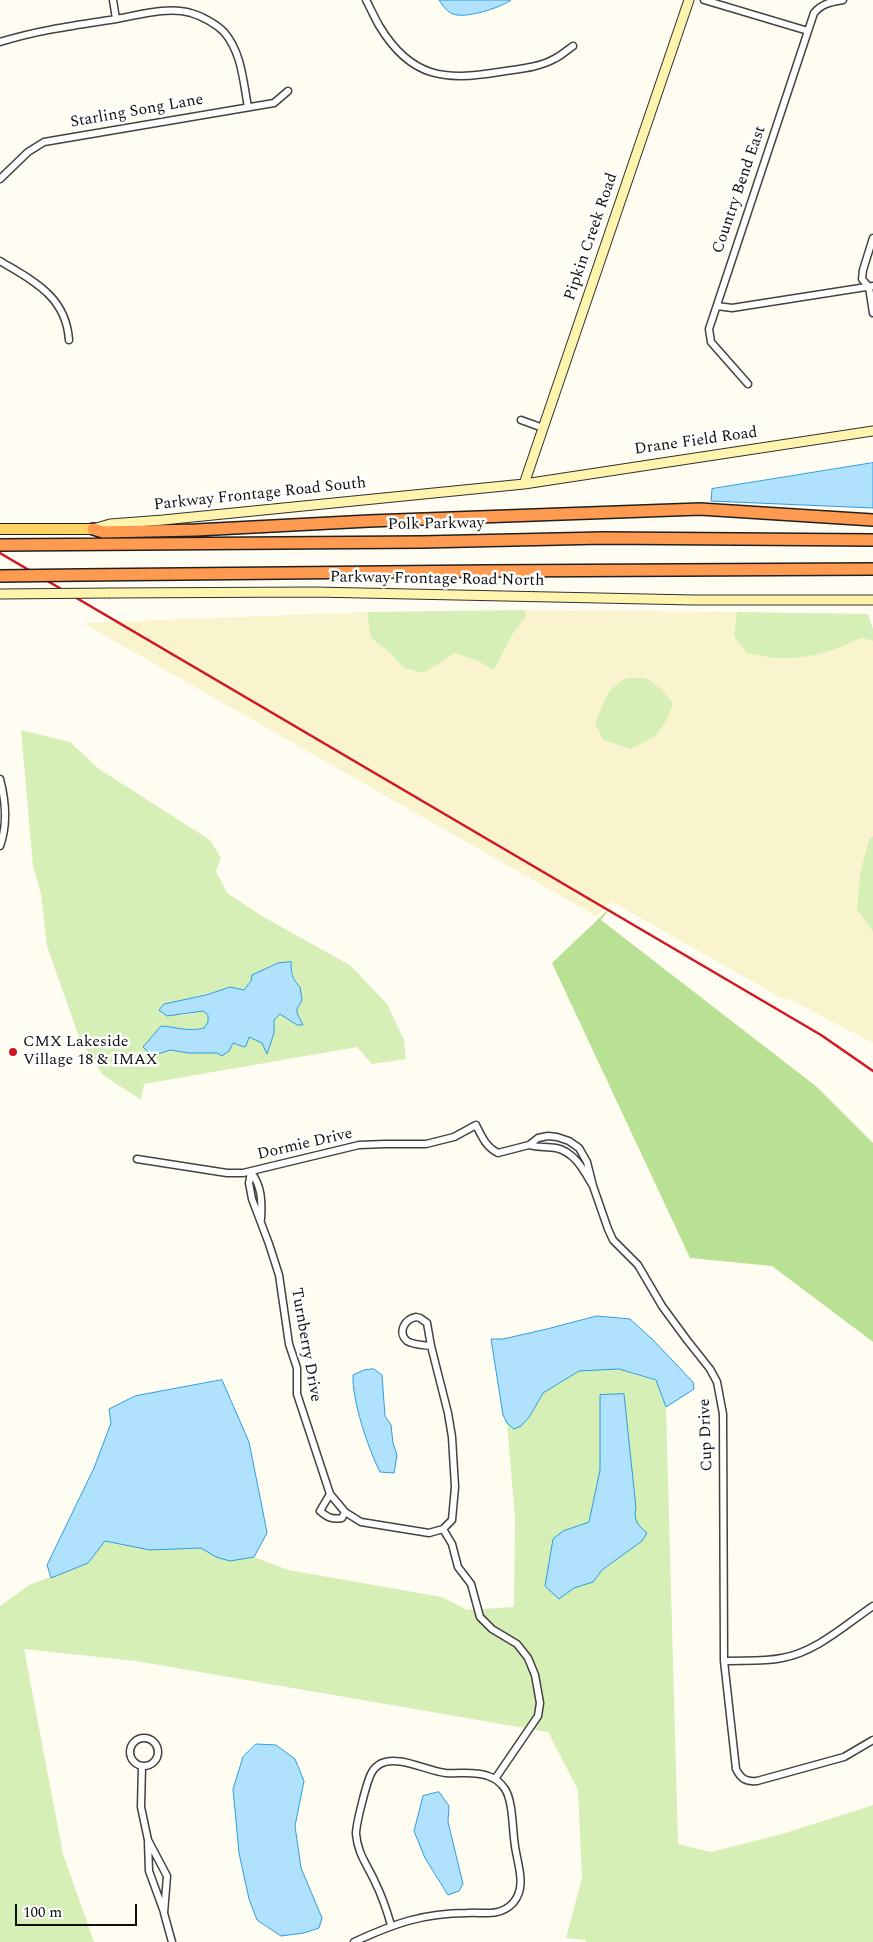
<!DOCTYPE html>
<style>
body{margin:0}
#map{position:relative;width:873px;height:1942px;overflow:hidden;background:#fffcf2;font-family:Spectral,serif}
canvas{display:block}
.scale{position:absolute;left:15px;top:1904px;width:122px;height:22px;box-sizing:border-box;border:2px solid #0f0f0f;border-top:0;padding-left:6px;font-size:15px;line-height:18px;white-space:nowrap;color:#0f0f0f;-webkit-text-stroke:4px #fff;paint-order:stroke}
</style>
<div id="map">
<canvas width="873" height="1942"></canvas>
<div class="scale">100 m</div>
</div>
<script>
const g = document.querySelector('canvas').getContext('2d');
g.lineJoin = 'round';
function fill(path, color) { g.fillStyle = color; g.fill(path, 'evenodd'); }
function trace(path, color, width, dash) { g.strokeStyle = color; g.lineWidth = width; g.lineCap = dash ? 'butt' : 'round'; g.setLineDash(dash || []); g.stroke(path); }
function write(font, color, halo, rows, align = 'center') {
  g.font = font + ' Spectral,serif'; g.lineWidth = 5; g.setLineDash([]); g.textBaseline = 'middle'; g.strokeStyle = halo; g.fillStyle = color; for (const [text, x, y, turn = 0] of rows) {
    g.save(); g.translate(x, y); g.rotate((+turn || 0) * Math.PI / 180); g.textAlign = isNaN(turn) ? turn : align; if (halo) g.strokeText(text, 0, 0); g.fillText(text, 0, 0); g.restore();
  }
}
fill(new Path2D(`
 M 524,610 L 737,612 L 734,636 L 747,652 L 774,658 L 796,658 L 815,655 L 833,650 L 862,638 L 873,641 L 873,836 L 869,839 L 860,874 L 857,910 L 873,932 L 873,1043 L 787,998 L 785,1000 L 614,903 L 610,903 L 596,916 L 83,623 L 367,612 L 371,638 L 389,652 L 404,668 L 423,673 L 454,653 L 478,661 L 494,670 L 512,635 L 526,616 ZM 609,691 L 631,749 L 603,740 L 595,723 Z`), '#f9f4ce');
fill(new Path2D(`
 M 524,610 L 526,616 L 512,635 L 494,670 L 478,661 L 455,653 L 423,673 L 404,668 L 389,652 L 371,638 L 367,612 Z
 M 737,612 L 868,614 L 873,629 L 873,641 L 862,638 L 833,650 L 815,655 L 796,658 L 774,658 L 747,653 L 734,636 Z
 M 626,678 L 646,678 L 662,690 L 673,703 L 667,719 L 656,736 L 631,749 L 603,740 L 595,723 L 609,691 Z
 M 21,730 L 70,742 L 99,769 L 210,840 L 221,858 L 216,871 L 227,893 L 262,916 L 351,966 L 387,1004 L 404,1040 L 406,1059 L 372,1064 L 357,1047 L 144,1084 L 141,1100 L 103,1075 L 80,1040 L 47,946 L 41,894 L 33,866 ZM 291,962 C 291,973 292,979 300,987 L 302,1000 L 297,1009 L 297,1013 L 303,1025 L 297,1025 L 281,1013 L 274,1020 L 274,1033 L 268,1053 L 262,1043 L 248,1037 L 243,1047 L 233,1043 L 229,1051 L 217,1053 L 189,1053 L 170,1050 L 152,1056 L 143,1047 L 161,1026 L 186,1030 L 204,1028 L 208,1022 L 208,1015 L 203,1011 L 179,1016 L 193,998 L 230,987 L 244,990 L 251,981 L 251,978 Z
 M 873,836 L 873,932 L 857,910 L 860,874 L 869,839 Z
 M 619,1369 L 656,1381 L 666,1407 L 678,1844 L 711,1852 L 782,1834 L 873,1805 L 873,1942 L 586,1942 L 586,1940 L 566,1938 L 582,1878 L 578,1790 L 548,1732 L 136,1661 L 24,1649 L 63,1854 L 94,1942 L 0,1942 L 0,1606 L 29,1585 L 88,1563 L 105,1541 L 150,1550 L 201,1548 L 216,1557 L 230,1561 L 254,1557 L 288,1570 L 442,1597 L 467,1610 L 514,1607 L 515,1517 L 507,1423 L 514,1429 L 530,1416 L 543,1393 L 556,1384 L 579,1371 Z`), '#d5efb6');
fill(new Path2D(`
 M 612,906 L 601,920 L 817,1087 L 873,1143 L 873,1342 L 772,1266 L 690,1258 L 552,963 Z`), '#b9e193');
const water = new Path2D(`
 M 439,0 L 511,0 C 500,8 465,19 453,14 C 447,12 443,6 439,0 Z
 M 873,463 L 873,508 L 711,501 L 712,489 Z
 M 291,962 C 291,973 292,979 300,987 L 302,1000 L 297,1009 L 297,1013 L 303,1025 L 297,1025 L 280,1014 L 274,1020 L 274,1033 L 267,1054 L 262,1043 L 249,1037 L 246,1046 L 244,1047 L 233,1043 L 229,1051 L 222,1056 L 217,1053 L 189,1053 L 170,1050 L 152,1056 L 143,1047 L 161,1026 C 176,1027 189,1032 204,1028 L 208,1022 L 208,1015 L 203,1011 L 167,1016 L 159,1010 L 164,1004 L 206,995 L 230,987 L 244,990 L 251,981 L 252,975 L 278,963 Z
 M 597,1316 L 630,1319 L 653,1340 L 693,1382 L 694,1389 L 666,1407 L 656,1380 L 619,1369 L 579,1371 L 543,1393 L 530,1416 L 521,1426 L 514,1429 L 507,1423 L 503,1415 L 491,1339 L 503,1339 L 547,1329 Z
 M 374,1369 L 382,1375 L 385,1416 L 391,1425 L 393,1443 L 397,1455 L 394,1473 L 380,1472 C 368,1448 352,1401 353,1375 L 364,1370 Z
 M 222,1380 L 249,1442 L 263,1512 L 267,1533 L 254,1557 L 230,1561 L 216,1557 L 201,1548 L 150,1550 L 105,1541 L 88,1563 L 51,1578 L 47,1565 L 94,1468 L 111,1423 L 109,1409 L 135,1396 Z
 M 624,1394 L 636,1508 C 633,1519 638,1526 647,1533 L 642,1541 L 602,1570 L 593,1582 L 574,1588 L 559,1599 L 545,1586 L 553,1539 L 563,1531 L 589,1522 L 600,1470 L 600,1395 Z
 M 256,1744 L 276,1745 L 295,1759 L 304,1781 L 295,1826 L 301,1868 L 322,1918 L 319,1928 L 304,1933 L 281,1936 L 257,1920 L 249,1899 L 239,1853 L 233,1789 L 243,1757 Z
 M 439,1792 L 449,1806 L 448,1822 L 463,1884 L 459,1891 L 448,1895 L 425,1858 L 414,1831 L 423,1796 Z`);
fill(water, '#b0e2fd');
trace(water, '#2e9cdc', 1);
const street = new Path2D(`
 M 113,0 L 116,19
 M 366,0 C 371,9 375,19 380,27 C 411,78 445,81 499,72 C 517,69 538,68 554,59 C 561,56 567,50 573,46
 M 704,0 L 808,31
 M 0,42 C 38,30 77,25 116,19 C 139,15 168,6 191,13 C 202,16 216,24 224,32 C 242,53 243,81 248,107
 M 0,179 L 28,152 L 44,142 L 274,103 L 288,91
 M 873,238 L 863,270 L 862,279 L 869,287 L 873,313
 M 0,261 C 33,281 66,296 69,340
 M 717,306 L 732,308 L 873,286
 M 748,384 L 711,342 L 709,329 L 814,13 C 822,3 832,2 843,0
 M 521,420 L 543,428
 M 0,779 C 6,802 8,824 0,846
 M 137,1159 L 227,1173 L 243,1173 L 359,1145 L 385,1144 L 426,1144 L 454,1137 L 476,1125 C 482,1137 486,1147 498,1153 L 529,1145
 M 251,1172 L 249,1183 L 252,1199 L 269,1244 L 279,1275 L 289,1344 L 297,1368 L 297,1394 L 330,1494 L 345,1512 L 361,1522 L 429,1533 L 443,1529 L 452,1520 L 455,1487 L 452,1437 L 448,1413 L 431,1346
 M 251,1172 C 262,1187 262,1201 261,1219
 M 593,1186 C 584,1171 575,1152 556,1148 C 547,1146 538,1148 529,1145 L 538,1138 L 548,1136 L 557,1137 L 569,1141 L 579,1148 L 587,1162 L 593,1186 L 608,1229 L 613,1240 L 638,1265 L 662,1306 L 687,1340 L 710,1369 L 717,1382 L 723,1414 L 724,1661 L 736,1769 C 741,1779 746,1782 757,1781 L 844,1757 L 873,1740
 M 416,1317 L 420,1318 L 427,1323 L 431,1346 C 424,1345 413,1345 407,1341 C 397,1332 405,1319 416,1317 Z
 M 330,1494 L 320,1511 C 327,1517 332,1520 342,1518 L 345,1512
 M 443,1529 L 452,1544 L 458,1567 L 471,1584 L 480,1617 L 492,1629 L 517,1644 L 528,1658 L 535,1675 L 540,1703 L 538,1716 L 495,1779
 M 724,1661 C 743,1660 763,1662 782,1658 C 816,1652 845,1625 873,1606
 M130 1752a14 14 0 1 1 28 0a14 14 0 1 1-28 0Z
 M 142,1766 L 141,1807 L 148,1840 L 167,1876 L 164,1913 L 172,1942
 M 148,1842 L 149,1871 L 164,1912
 M 354,1942 C 393,1924 423,1913 467,1913 C 483,1912 500,1917 513,1903 C 526,1888 519,1869 516,1852 C 512,1835 514,1803 505,1789 C 501,1783 495,1778 488,1776 C 475,1771 460,1774 446,1773 C 427,1771 397,1754 380,1764 C 377,1766 374,1768 372,1772 C 367,1780 356,1824 356,1834 C 358,1855 367,1864 375,1882 C 382,1896 387,1911 391,1925`);
const secondary = new Path2D(`
 M 524,484 L 689,0
 M 93,529 L 110,524 L 163,520 L 524,484 L 873,431
 M 111,593 L 314,592 L 694,600 L 873,600`);
const primary = new Path2D(`
 M 0,529 L 93,529`);
const highway = new Path2D(`
 M 93,529 L 103,532 L 196,530 L 369,521 L 700,509 L 873,520
 M 0,545 L 422,542 L 603,538 L 873,540
 M 81,575 L 486,571 L 873,569`);
trace(street, '#424242', 9);
trace(secondary, '#313131', 11);
trace(primary, '#202020', 12);
trace(highway, '#202020', 14);
trace(street, '#fff', 6);
trace(secondary, '#fff4ad', 9);
trace(primary, '#ffd462', 10);
trace(highway, '#ff9b50', 11);
trace(new Path2D(`
 M 0,553 L 821,1035 L 873,1071`), '#d01724', 2.5);
const secondaryBridge = new Path2D(`
 M 0,594 L 111,593`);
const highwayBridge = new Path2D(`
 M 0,576 L 81,575`);
trace(secondaryBridge, '#313131', 11, []);
trace(highwayBridge, '#202020', 14, []);
trace(secondaryBridge, '#fff4ad', 9);
trace(highwayBridge, '#ff9b50', 11);
for (const [x, y, r, color] of [
 [13,1052,5,"#d01724"]
]) { const dot = new Path2D(); dot.arc(x, y, r, 0, 2 * Math.PI); g.fillStyle = color; g.fill(dot); trace(dot, '#fff', 2); }
write('16px', '#0f0f0f', '#fff', [
 ["Starling Song Lane",137,112,-10],
 ["Country Bend East",740,190,-71],
 ["Pipkin Creek Road",592,237,-71],
 ["Drane Field Road",696,442,-8],
 ["Parkway Frontage Road South",260,495,-6],
 ["Polk Parkway",436,525,-1],
 ["Parkway Frontage Road North",437,580,1],
 ["Dormie Drive",305,1145,-13],
 ["Turnberry Drive",305,1345,80],
 ["Cup Drive",707,1435,-92]
]);
write('16px', '#0f0f0f', '#fff', [
 ["CMX Lakeside",23,1043],
 ["Village 18 & IMAX",23,1061]
], 'left');
</script>
